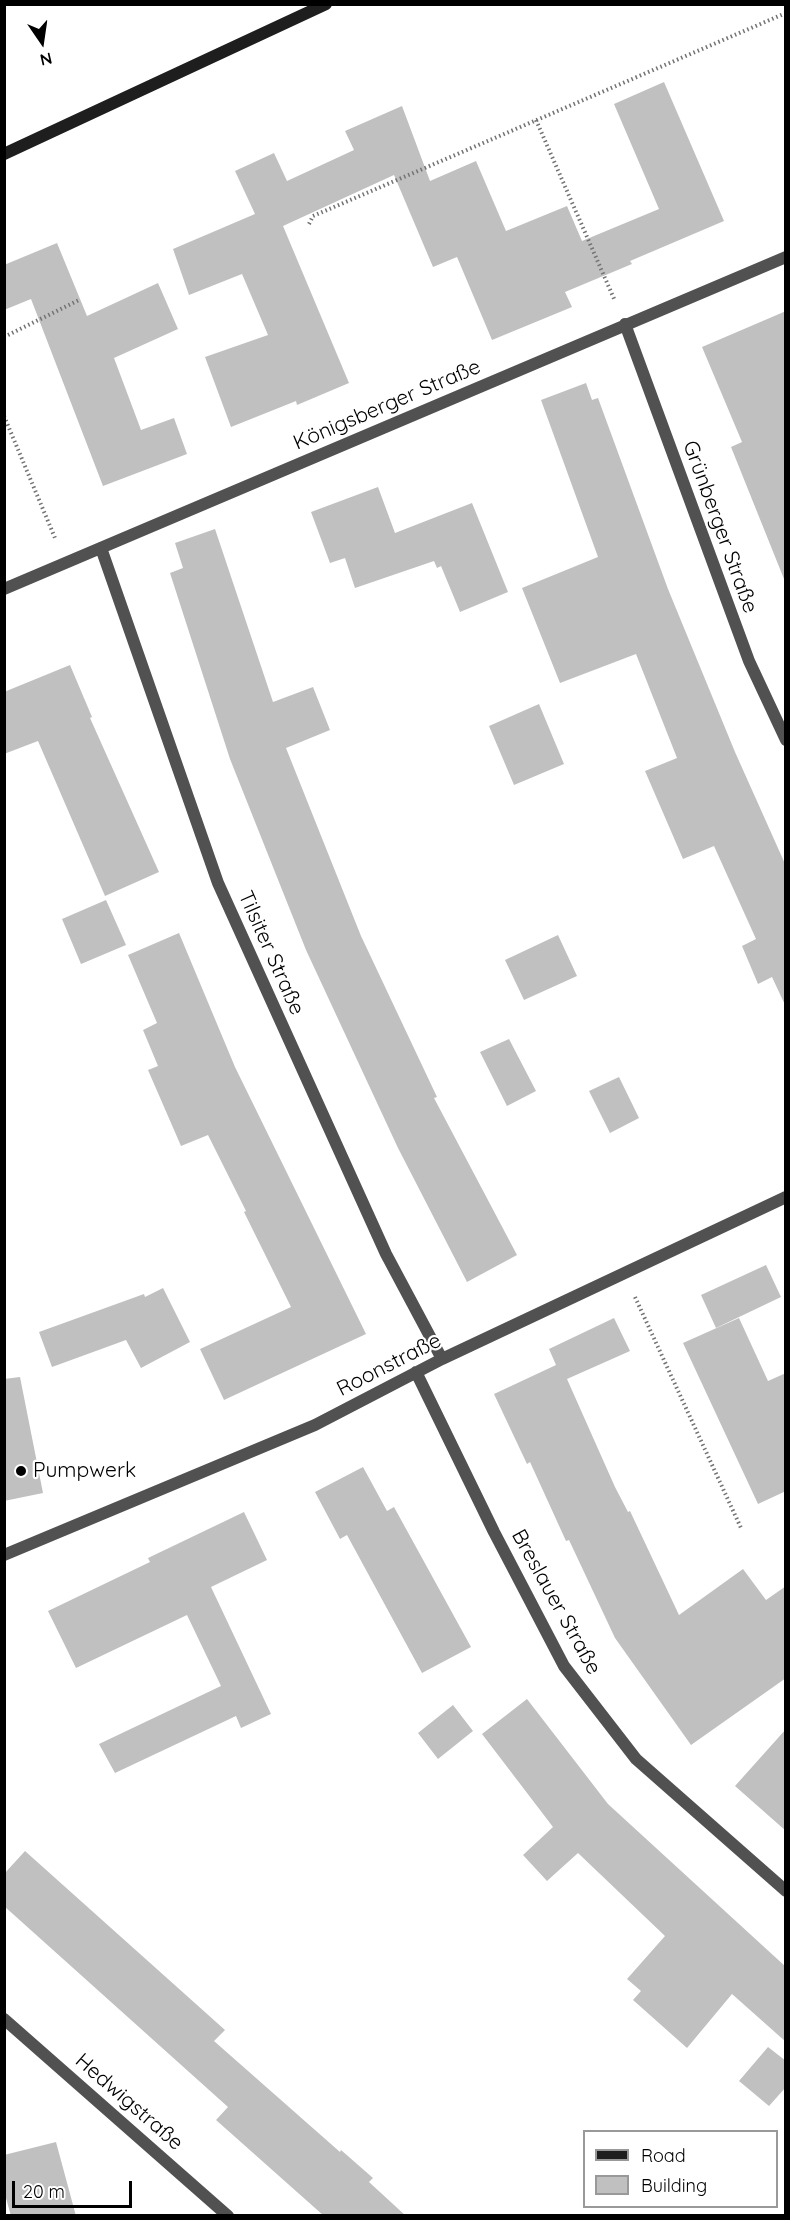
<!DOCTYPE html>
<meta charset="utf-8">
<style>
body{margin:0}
#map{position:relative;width:790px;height:2220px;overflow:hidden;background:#fff;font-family:Quicksand,sans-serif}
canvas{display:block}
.frame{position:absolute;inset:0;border:6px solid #000;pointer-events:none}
.legend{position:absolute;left:583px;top:2130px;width:195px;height:78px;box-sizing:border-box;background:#fff;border:2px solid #999;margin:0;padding:8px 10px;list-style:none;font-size:18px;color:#000}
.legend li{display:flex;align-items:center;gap:12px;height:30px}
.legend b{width:30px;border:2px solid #999}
.north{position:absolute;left:12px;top:12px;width:60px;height:60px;-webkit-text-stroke:4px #fff;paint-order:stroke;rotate:167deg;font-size:16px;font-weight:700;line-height:24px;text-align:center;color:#000}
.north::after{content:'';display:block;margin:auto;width:21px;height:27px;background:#000;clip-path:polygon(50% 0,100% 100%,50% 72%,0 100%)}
.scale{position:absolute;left:12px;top:2181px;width:120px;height:27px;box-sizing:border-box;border:3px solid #000;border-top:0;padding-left:8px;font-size:18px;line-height:21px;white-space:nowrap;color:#000;-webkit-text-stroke:4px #fff;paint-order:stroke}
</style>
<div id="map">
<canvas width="790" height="2220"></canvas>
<div class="frame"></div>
<ul class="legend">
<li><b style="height:8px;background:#1e1e1e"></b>Road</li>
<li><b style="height:16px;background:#c0c0c0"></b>Building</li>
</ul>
<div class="north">N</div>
<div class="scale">20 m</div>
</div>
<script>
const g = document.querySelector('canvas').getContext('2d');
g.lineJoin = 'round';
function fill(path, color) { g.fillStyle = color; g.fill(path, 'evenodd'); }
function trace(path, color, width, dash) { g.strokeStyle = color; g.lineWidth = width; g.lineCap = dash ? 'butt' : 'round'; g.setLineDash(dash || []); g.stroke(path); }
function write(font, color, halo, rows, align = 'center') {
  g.font = font + ' Quicksand,sans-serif'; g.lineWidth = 4.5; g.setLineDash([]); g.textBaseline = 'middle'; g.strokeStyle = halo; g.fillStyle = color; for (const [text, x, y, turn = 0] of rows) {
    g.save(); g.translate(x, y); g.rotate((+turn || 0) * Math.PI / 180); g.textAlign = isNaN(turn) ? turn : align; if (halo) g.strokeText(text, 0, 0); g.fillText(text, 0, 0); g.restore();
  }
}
fill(new Path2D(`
 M 664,82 L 724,221 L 630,261 L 632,264 L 565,292 L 572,307 L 492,340 L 457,257 L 433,267 L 394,175 L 283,226 L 349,383 L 297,405 L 296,401 L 231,427 L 205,357 L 268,335 L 242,274 L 189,295 L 173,249 L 255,214 L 235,171 L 274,153 L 287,181 L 354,150 L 345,131 L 402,106 L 430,181 L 476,161 L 506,231 L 567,206 L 582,241 L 659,209 L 614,104 Z
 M 57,243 L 87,316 L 158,283 L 178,329 L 114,358 L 141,430 L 174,418 L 187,454 L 103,486 L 31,299 L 4,310 L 4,265 Z
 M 786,311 L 786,579 L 784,579 L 731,447 L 742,442 L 702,347 Z
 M 586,383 L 592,400 L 598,398 L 668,589 L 735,752 L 786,866 L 786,1007 L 772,977 L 758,984 L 742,946 L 756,939 L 714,846 L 683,859 L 645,771 L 677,758 L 636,654 L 560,683 L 522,588 L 598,557 L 541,400 Z
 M 378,487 L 395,533 L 472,503 L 508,592 L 460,612 L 441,566 L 437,568 L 434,561 L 355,588 L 345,558 L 330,563 L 311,512 Z
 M 215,529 L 273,702 L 313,687 L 330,730 L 286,748 L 361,936 L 437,1097 L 434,1098 L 517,1255 L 467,1282 L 398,1148 L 306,950 L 230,759 L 170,573 L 183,568 L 175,543 Z
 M 70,665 L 92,717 L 90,718 L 159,872 L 105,896 L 38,741 L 4,754 L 4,692 Z
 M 539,704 L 564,764 L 514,785 L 489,726 Z
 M 106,900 L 126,945 L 81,964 L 62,919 Z
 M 179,933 L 235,1067 L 366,1334 L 224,1400 L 200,1349 L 291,1307 L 244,1212 L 246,1211 L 208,1135 L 181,1146 L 148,1070 L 158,1066 L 143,1030 L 157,1023 L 128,955 Z
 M 558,935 L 577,976 L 524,1000 L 505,960 Z
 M 509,1039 L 536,1091 L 507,1106 L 480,1052 Z
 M 619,1077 L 639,1118 L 610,1133 L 589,1091 Z
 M 766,1265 L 781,1297 L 716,1328 L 701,1295 Z
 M 163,1288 L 190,1342 L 141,1368 L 126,1340 L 52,1367 L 39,1332 L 144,1294 L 145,1297 Z
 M 614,1318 L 630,1351 L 567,1379 L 615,1487 L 628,1512 L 630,1511 L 679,1615 L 743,1569 L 766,1600 L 786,1586 L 786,1678 L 691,1745 L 615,1638 L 569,1540 L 566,1541 L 530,1462 L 527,1464 L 494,1394 L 556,1365 L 549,1349 Z
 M 739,1318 L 768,1381 L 786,1373 L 786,1491 L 758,1504 L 683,1343 Z
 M 20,1377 L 43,1493 L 4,1501 L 4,1379 Z
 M 363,1467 L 387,1511 L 394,1507 L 471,1647 L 422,1673 L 347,1535 L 340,1539 L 315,1492 Z
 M 244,1512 L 267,1560 L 211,1587 L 271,1714 L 241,1728 L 236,1716 L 115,1773 L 99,1744 L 221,1686 L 187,1615 L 76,1668 L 48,1611 L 150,1562 L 148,1558 Z
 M 527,1699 L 608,1804 L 786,1967 L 786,2042 L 732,1994 L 687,2048 L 633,2000 L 641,1991 L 627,1979 L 665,1936 L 578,1853 L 547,1881 L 523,1855 L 553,1827 L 482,1734 Z
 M 453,1705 L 473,1731 L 438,1759 L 418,1733 Z
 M 786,1729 L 786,1831 L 735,1786 Z
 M 25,1851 L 225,2030 L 214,2041 L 340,2152 L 341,2150 L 373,2178 L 369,2182 L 406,2216 L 324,2216 L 216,2120 L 228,2107 L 4,1906 L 4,1874 Z
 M 768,2047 L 786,2061 L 786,2087 L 769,2106 L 739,2081 Z
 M 56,2142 L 76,2216 L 11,2216 L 4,2191 L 4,2155 Z`), '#c0c0c0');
trace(new Path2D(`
 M 536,120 L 615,301
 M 309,224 L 313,216 L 334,207 L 786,13
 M 4,337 L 79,300
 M 4,416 L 55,538
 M 635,1297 L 741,1528`), '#737373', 4, [1.5, 3]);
trace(new Path2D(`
 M 625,324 L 749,661 L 786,740
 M 101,548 L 218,883 L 386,1254 L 442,1359
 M 4,589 L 786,257
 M 416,1372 L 494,1532 L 564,1666 L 636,1759 L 786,1891
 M 4,1555 L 315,1425 L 442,1359 L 786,1197
 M 4,2019 L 228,2216`), '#515151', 12);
trace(new Path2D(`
 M 4,154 L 326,4`), '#1e1e1e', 12);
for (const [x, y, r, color] of [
 [21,1471,6,"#000"]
]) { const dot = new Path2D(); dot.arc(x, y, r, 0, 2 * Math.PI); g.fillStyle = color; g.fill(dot); trace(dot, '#fff', 2); }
write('21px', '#000', '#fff', [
 ["Königsberger Straße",387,405,-23],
 ["Grünberger Straße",720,527,70],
 ["Tilsiter Straße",271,953,66],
 ["Roonstraße",389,1365,-27],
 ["Breslauer Straße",556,1602,61],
 ["Hedwigstraße",129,2102,41]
]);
write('21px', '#000', '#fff', [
 ["Pumpwerk",33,1471]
], 'left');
</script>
